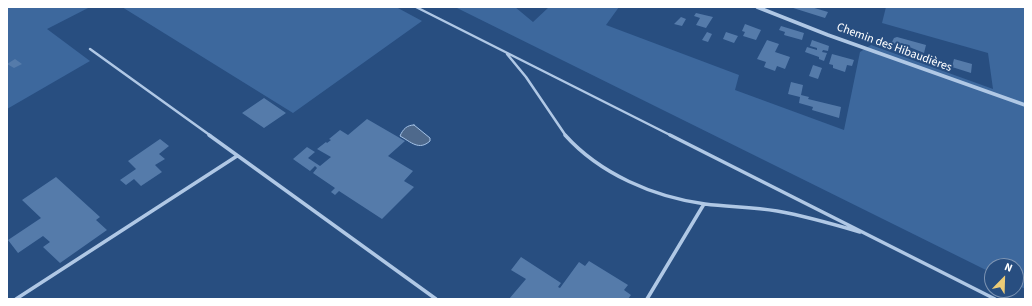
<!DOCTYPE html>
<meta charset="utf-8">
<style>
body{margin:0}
#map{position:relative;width:1032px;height:306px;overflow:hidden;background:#284e80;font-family:"Source Sans 3",sans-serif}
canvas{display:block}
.frame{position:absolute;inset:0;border:8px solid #fff;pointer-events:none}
.north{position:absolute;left:984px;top:258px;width:40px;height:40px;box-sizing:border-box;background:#284e80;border:1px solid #7e95b3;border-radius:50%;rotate:23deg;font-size:11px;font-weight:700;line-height:16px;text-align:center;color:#fff}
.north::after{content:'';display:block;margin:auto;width:14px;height:18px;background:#eccb76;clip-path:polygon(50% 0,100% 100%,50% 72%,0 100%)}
</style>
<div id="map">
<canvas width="1032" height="306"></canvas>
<div class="frame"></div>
<div class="north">N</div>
</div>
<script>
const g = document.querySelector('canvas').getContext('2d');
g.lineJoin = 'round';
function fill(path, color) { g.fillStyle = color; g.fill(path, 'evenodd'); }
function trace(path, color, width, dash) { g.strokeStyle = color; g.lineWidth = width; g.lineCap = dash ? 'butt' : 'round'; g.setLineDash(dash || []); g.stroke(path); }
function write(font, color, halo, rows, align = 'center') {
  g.font = font + ' "Source Sans 3",sans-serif'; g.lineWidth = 4; g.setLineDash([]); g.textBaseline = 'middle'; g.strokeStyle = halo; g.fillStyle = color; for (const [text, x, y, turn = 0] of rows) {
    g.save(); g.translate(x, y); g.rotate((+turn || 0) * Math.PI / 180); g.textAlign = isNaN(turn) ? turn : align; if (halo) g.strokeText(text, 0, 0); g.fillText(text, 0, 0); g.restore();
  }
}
fill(new Path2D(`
 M 7,7 L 90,7 L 47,29 L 90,61 L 7,109 Z
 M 122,7 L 396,7 L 422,21 L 293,113 Z
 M 455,7 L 515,7 L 533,22 L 549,7 L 619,7 L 606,25 L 739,75 L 735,90 L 844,130 L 860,52 L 871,45 L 993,89 L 988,53 L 882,23 L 886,7 L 1025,7 L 1025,289 L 1016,284 L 1016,266 L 992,266 L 992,273 Z`), '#3d689d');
const water = new Path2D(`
 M 414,125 L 430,138 L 430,141 C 419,151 411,142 400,136 C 403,129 407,125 414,125 Z`);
fill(water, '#4e698c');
trace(water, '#a4c2e6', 1);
fill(new Path2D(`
 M 790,7 L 811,7 L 828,12 L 825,18 Z
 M 696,13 L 713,17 L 706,28 L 696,25 L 700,18 L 694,16 Z
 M 681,17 L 686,19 L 682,26 L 674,24 Z
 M 745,24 L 761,30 L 756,40 L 743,36 L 745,32 L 742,31 Z
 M 843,25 L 867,34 L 865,39 L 840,31 Z
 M 781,26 L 804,33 L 802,40 L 784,35 L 785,32 L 779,30 Z
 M 707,32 L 712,34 L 708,42 L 702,40 Z
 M 726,32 L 738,36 L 734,43 L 723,39 Z
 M 897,37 L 926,45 L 924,53 L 907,46 L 906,49 L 898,46 L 892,42 L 894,38 Z
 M 767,40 L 779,44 L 775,52 L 790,57 L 785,69 L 777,66 L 775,71 L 764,67 L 766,62 L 757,59 Z
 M 812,40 L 829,46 L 828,51 L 823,50 L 822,52 L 827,53 L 824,61 L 819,59 L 819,57 L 805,52 L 807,47 L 817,50 L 817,48 L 810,46 Z
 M 832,54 L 854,60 L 852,66 L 847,65 L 845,72 L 833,68 L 833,65 L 829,64 Z
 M 15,59 L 22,64 L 14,68 L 7,64 Z
 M 954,59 L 972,64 L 971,73 L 952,67 Z
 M 813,65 L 822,68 L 818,79 L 809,76 Z
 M 791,82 L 803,85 L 801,95 L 809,97 L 808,99 L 841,107 L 839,118 L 812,110 L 813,107 L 799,103 L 800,97 L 788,94 Z
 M 264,98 L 286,113 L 264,128 L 242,113 Z
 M 367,119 L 405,141 L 388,156 L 413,171 L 404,181 L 414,187 L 382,219 L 339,191 L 335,195 L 331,192 L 335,188 L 313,173 L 317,168 L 315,166 L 310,171 L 293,159 L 307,147 L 315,152 L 308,158 L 320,166 L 331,157 L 317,149 L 326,142 L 327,143 L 331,140 L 329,139 L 340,130 L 348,135 Z
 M 160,139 L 169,146 L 159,154 L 165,159 L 155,165 L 162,172 L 141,186 L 134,179 L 126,185 L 120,180 L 136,169 L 128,161 Z
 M 56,177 L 100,217 L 96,220 L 107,230 L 60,263 L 43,247 L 50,242 L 43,236 L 18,253 L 8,240 L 41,218 L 22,200 Z
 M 521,257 L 561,283 L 558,287 L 560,288 L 579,262 L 585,266 L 589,261 L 628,285 L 624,290 L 631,295 L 628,299 L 509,299 L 526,279 L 511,270 Z`), '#557baa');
trace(new Path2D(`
 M 416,7 L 672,136
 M 90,49 L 211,136
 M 507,54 L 526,77 L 566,136`), '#b0c8e5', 2.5);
trace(new Path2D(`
 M 209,135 L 436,299
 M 565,135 C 600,174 654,197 705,204 C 729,207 753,207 777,211 C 805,216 833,224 860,232
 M 670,135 L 995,299
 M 16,299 L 237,156
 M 647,299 L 704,204`), '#b0c8e5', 3.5);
trace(new Path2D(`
 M 757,7 L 828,35 L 1025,105`), '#b0c8e5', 3.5);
write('12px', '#fff', '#284e80', [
 ["Chemin des Hibaudières",894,48,20]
]);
</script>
